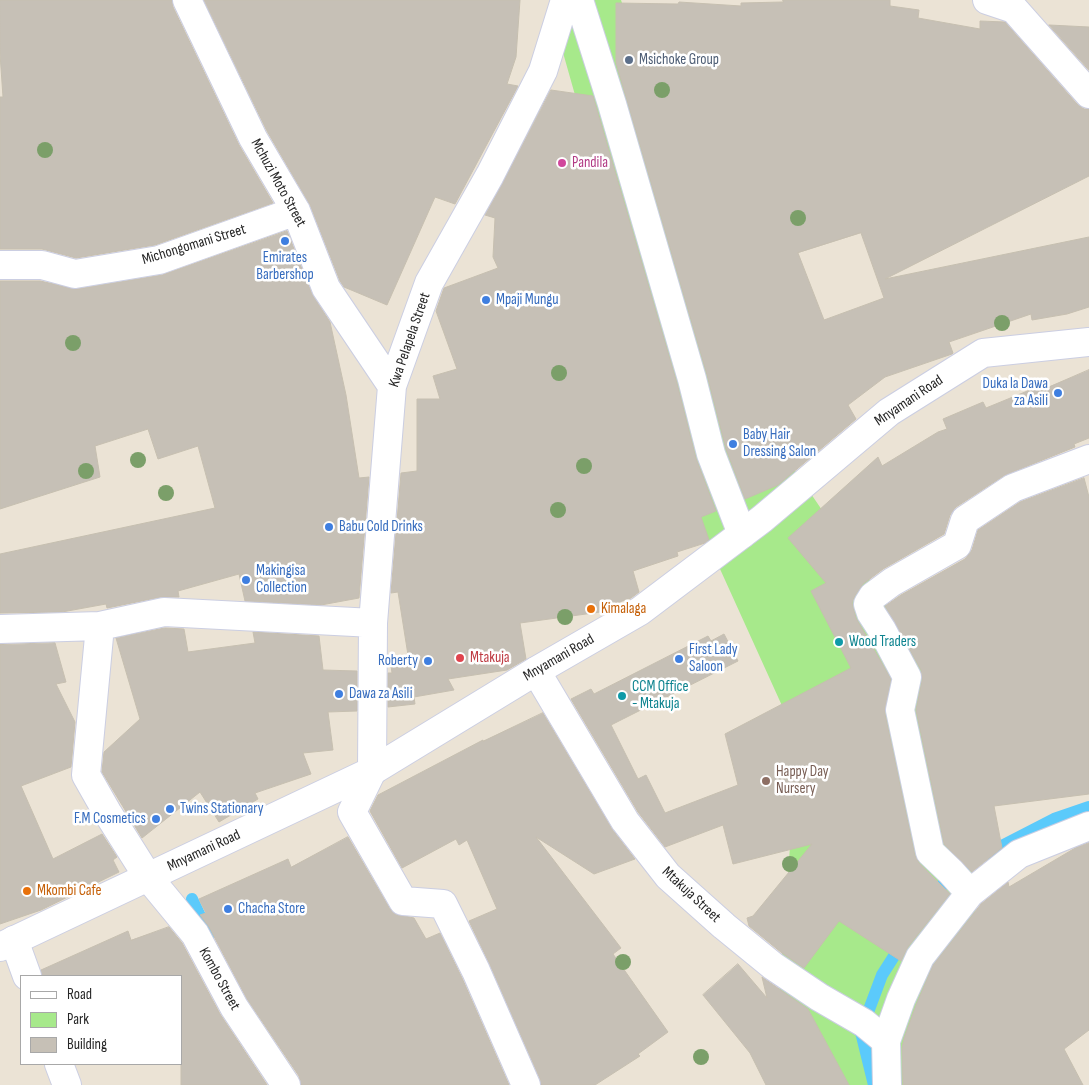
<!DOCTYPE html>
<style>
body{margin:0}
#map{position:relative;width:1089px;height:1085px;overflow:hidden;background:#ebe3d5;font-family:"Sofia Sans Condensed",sans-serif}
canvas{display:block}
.legend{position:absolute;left:20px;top:975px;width:162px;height:90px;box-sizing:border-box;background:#fff;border:1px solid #a8a8a8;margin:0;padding:6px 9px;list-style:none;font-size:15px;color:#262626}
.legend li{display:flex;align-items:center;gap:10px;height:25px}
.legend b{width:25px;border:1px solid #a8a8a8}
</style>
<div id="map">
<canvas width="1089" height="1085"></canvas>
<ul class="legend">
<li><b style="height:6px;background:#fff"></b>Road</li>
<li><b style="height:14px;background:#a7e98b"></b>Park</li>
<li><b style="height:14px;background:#c6c0b6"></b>Building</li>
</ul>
</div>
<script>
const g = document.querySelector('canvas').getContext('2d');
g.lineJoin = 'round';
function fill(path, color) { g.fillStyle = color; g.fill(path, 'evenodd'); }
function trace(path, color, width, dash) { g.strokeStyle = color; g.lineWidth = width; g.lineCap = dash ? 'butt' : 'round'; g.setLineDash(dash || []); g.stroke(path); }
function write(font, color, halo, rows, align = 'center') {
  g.font = font + ' "Sofia Sans Condensed",sans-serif'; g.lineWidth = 5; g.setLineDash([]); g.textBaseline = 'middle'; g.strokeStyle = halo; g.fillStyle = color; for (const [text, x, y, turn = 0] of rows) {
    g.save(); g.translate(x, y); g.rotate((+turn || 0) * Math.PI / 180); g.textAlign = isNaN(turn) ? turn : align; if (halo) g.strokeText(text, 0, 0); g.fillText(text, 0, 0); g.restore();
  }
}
fill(new Path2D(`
 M 564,0 L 621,0 L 755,412 L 932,671 L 977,899 L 953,1085 L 772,1085 L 798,741 L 691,505 L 560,42 Z`), '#a7e98b');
trace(new Path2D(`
 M 192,899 L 209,935
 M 933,899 L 951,872 L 1054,819 L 1089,807
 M 867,1015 L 882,975 L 903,942
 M 854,1027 L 861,1032 L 874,1085`), '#5bcafb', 12);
const building = new Path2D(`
 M 0,0 L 172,0 L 173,7 L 239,145 L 273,203 L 155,245 L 76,258 L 42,249 L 0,249 L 0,97 L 3,97 L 0,54 Z
 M 204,0 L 520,0 L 516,57 L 507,84 L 518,86 L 455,204 L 435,197 L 387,305 L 344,287 L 340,281 L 310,205 L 267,131 Z
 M 783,0 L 890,0 L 890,6 L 919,10 L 918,18 L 980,29 L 980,21 L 1005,22 L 1077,104 L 1084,109 L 1089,109 L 1089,176 L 885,279 L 1089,237 L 1089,307 L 1067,314 L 1032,320 L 1031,314 L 949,342 L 953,353 L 952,354 L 885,377 L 848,405 L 856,419 L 778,485 L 745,499 L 726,449 L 707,375 L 616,63 L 616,3 L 678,4 L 679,2 L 741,6 L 741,3 L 783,2 ZM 861,233 L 884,298 L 824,320 L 798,253 Z
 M 1049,25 L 1089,27 L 1089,70 Z
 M 551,90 L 593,96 L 677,383 L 696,458 L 716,511 L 701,517 L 709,540 L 705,543 L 677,552 L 678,556 L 633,571 L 639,592 L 631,598 L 608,606 L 608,611 L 520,623 L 526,659 L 507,670 L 448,679 L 454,690 L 414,697 L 415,704 L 388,707 L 388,673 L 392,673 L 390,658 L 408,655 L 398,592 L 391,593 L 401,473 L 417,471 L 417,399 L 440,399 L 433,376 L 457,369 L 436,311 L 444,288 L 498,268 L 493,257 L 495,218 L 485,215 Z
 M 287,231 L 312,294 L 330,322 L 346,395 L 359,478 L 369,477 L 359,598 L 321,605 L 245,601 L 239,574 L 178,591 L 179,597 L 161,597 L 107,608 L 106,604 L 62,612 L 0,613 L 0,554 L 215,508 L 198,446 L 158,459 L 148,429 L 95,446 L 100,477 L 0,509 L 0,281 L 40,281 L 77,289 L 162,275 Z
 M 1089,370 L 1089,438 L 1074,444 L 1075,447 L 1005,475 L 956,507 L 950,515 L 944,534 L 883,569 L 863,584 L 855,596 L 852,603 L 856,618 L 891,679 L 885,713 L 915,855 L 919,863 L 950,894 L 908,947 L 901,961 L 839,921 L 804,968 L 782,953 L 749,926 L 747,918 L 753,916 L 812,844 L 733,864 L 723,825 L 665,847 L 638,812 L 571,699 L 591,689 L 594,694 L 708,636 L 711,641 L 724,634 L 738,661 L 611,725 L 638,779 L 646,775 L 665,813 L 738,785 L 725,734 L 851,668 L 811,591 L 826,583 L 788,538 L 878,457 L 882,466 L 938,432 L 947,429 L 943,419 L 983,402 L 986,408 L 1047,383 L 1048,387 Z
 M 1084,478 L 1089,497 L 1089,794 L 994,806 L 1002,848 L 972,872 L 944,844 L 916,710 L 922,680 L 921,670 L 885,606 L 901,595 L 965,559 L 972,550 L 978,530 L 1020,502 Z
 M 165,628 L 184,629 L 188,652 L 255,643 L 253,632 L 319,636 L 323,670 L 357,671 L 357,711 L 328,712 L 333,750 L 303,753 L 311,774 L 255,793 L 258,799 L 219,822 L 200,792 L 142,838 L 102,772 L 104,752 L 140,719 L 116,638 Z
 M 55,643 L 66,682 L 56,684 L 75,722 L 71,767 L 21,786 L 53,859 L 102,834 L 117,857 L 113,860 L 119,872 L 41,910 L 0,924 L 0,645 Z
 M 543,713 L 612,829 L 635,859 L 594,874 L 536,837 L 621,948 L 613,954 L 668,1032 L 638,1054 L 640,1056 L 595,1085 L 541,1085 L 540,1079 L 490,965 L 469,921 L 497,909 L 467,840 L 459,845 L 456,839 L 402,868 L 370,811 L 378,795 L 483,740 L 483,741 Z
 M 348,837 L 390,909 L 395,914 L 414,918 L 426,939 L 440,933 L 462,978 L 509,1085 L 301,1085 L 299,1076 L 247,999 L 209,927 L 200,915 L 206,913 L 199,899 L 288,859 L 291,867 Z
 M 1089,843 L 1089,1030 L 1064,1049 L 1083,1085 L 903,1085 L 902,1048 L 904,1038 L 916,1005 L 933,965 L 981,904 L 1008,882 L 1009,887 L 1077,847 Z
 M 169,927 L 182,943 L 220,1014 L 267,1085 L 181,1085 L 181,976 L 42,976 L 41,970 L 128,931 L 131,940 Z
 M 738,964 L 767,998 L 762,977 L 808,1009 L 849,1085 L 766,1085 L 750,1053 L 703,995 Z`);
fill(building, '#c6c0b6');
trace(building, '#c6bfb0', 1);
const street = new Path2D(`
 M 187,0 L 253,138 L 296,211 L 326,288 L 392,386
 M 579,0 L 612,104 L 692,379 L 711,454 L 742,534
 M 987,0 L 1014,9 L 1089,94
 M 0,265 L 42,265 L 75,274 L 159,260 L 296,211
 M 100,626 L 86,775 L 107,812 L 148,877 L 195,934 L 234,1007 L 286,1085
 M 0,629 L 100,626 L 164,612 L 373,623
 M 536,671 L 625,821 L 668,876 L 724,926 L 773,966 L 819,997 L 864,1023 L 886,1041
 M 970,893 L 951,872 L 930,852 L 900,710 L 907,677 L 882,630 L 871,613 L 868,604 L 873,596 L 892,582 L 957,545 L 965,520 L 1013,488 L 1089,459
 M 14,940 L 27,976
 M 59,1064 L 67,1085
 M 526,1085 L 476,971 L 443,904 L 403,901 L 352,812 L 372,771 L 373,623 L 392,386 L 429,283 L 490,175 L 543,71 L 565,0
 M 887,1085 L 886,1041 L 901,999 L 920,957 L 970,893 L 1019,854 L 1089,826`);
const secondary = new Path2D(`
 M 0,947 L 372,771 L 536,671 L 640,611 L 762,519 L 889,412 L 983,353 L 1089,342`);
trace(street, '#cbcee2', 30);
trace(secondary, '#cbcee2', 30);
trace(street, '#fff', 28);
trace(secondary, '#fff', 28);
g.fillStyle = '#7b9f69';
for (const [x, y] of [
 [662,90],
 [45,150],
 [798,218],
 [1002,323],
 [73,343],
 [559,373],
 [138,460],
 [584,466],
 [86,471],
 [166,493],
 [558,510],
 [565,617],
 [790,864],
 [623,962],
 [701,1057]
]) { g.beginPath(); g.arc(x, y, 8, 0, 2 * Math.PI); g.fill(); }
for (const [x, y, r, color] of [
 [629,60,5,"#5c6f8a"],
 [562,163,5,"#d1479c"],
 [285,241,5,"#3f7fe0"],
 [486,300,5,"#3f7fe0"],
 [1058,393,5,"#3f7fe0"],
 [733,444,5,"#3f7fe0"],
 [329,527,5,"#3f7fe0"],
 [246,580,5,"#3f7fe0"],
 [591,609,5,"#e8710a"],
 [839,642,5,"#0f9aa8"],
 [460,658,5,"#e0444e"],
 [679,659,5,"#3f7fe0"],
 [428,661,5,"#3f7fe0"],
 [339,694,5,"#3f7fe0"],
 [622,696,5,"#0f9aa8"],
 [766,781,5,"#8d6e63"],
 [170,809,5,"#3f7fe0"],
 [156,819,5,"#3f7fe0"],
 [27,891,5,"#e8710a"],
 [228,909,5,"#3f7fe0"]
]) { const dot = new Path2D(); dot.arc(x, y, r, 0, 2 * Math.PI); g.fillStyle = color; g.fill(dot); trace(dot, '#fff', 2); }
write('15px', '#4e5e75', '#fff', [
 ["Msichoke Group",639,60]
], 'left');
write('15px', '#b23c85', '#fff', [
 ["Pandila",572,163]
], 'left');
write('15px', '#262626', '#fff', [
 ["Mchuzi Moto Street",278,183,61],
 ["Michongomani Street",194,245,-17],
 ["Kwa Pelapela Street",410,340,-71],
 ["Mnyamani Road",909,401,-34],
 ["Mnyamani Road",559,658,-30],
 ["Mnyamani Road",204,851,-25],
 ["Mtakuja Street",691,895,43],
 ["Kombo Street",219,979,61]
]);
write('15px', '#366cbe', '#fff', [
 ["Emirates",285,258,"center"],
 ["Barbershop",285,275,"center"],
 ["Mpaji Mungu",496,300],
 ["Duka la Dawa",1048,384,"right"],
 ["za Asili",1048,401,"right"],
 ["Baby Hair",743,435],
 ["Dressing Salon",743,452],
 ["Babu Cold Drinks",339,527],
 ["Makingisa",256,571],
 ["Collection",256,588],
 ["First Lady",689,650],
 ["Saloon",689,667],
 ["Roberty",418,661,"right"],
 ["Dawa za Asili",349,694],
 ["Twins Stationary",180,809],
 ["F.M Cosmetics",146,819,"right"],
 ["Chacha Store",238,909]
], 'left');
write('15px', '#c56008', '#fff', [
 ["Kimalaga",601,609],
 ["Mkombi Cafe",37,891]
], 'left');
write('15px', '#0d838f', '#fff', [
 ["Wood Traders",849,642],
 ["CCM Office",632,687],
 ["- Mtakuja",632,704]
], 'left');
write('15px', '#be3a42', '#fff', [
 ["Mtakuja",470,658]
], 'left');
write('15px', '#785e54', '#fff', [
 ["Happy Day",776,772],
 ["Nursery",776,789]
], 'left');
</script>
